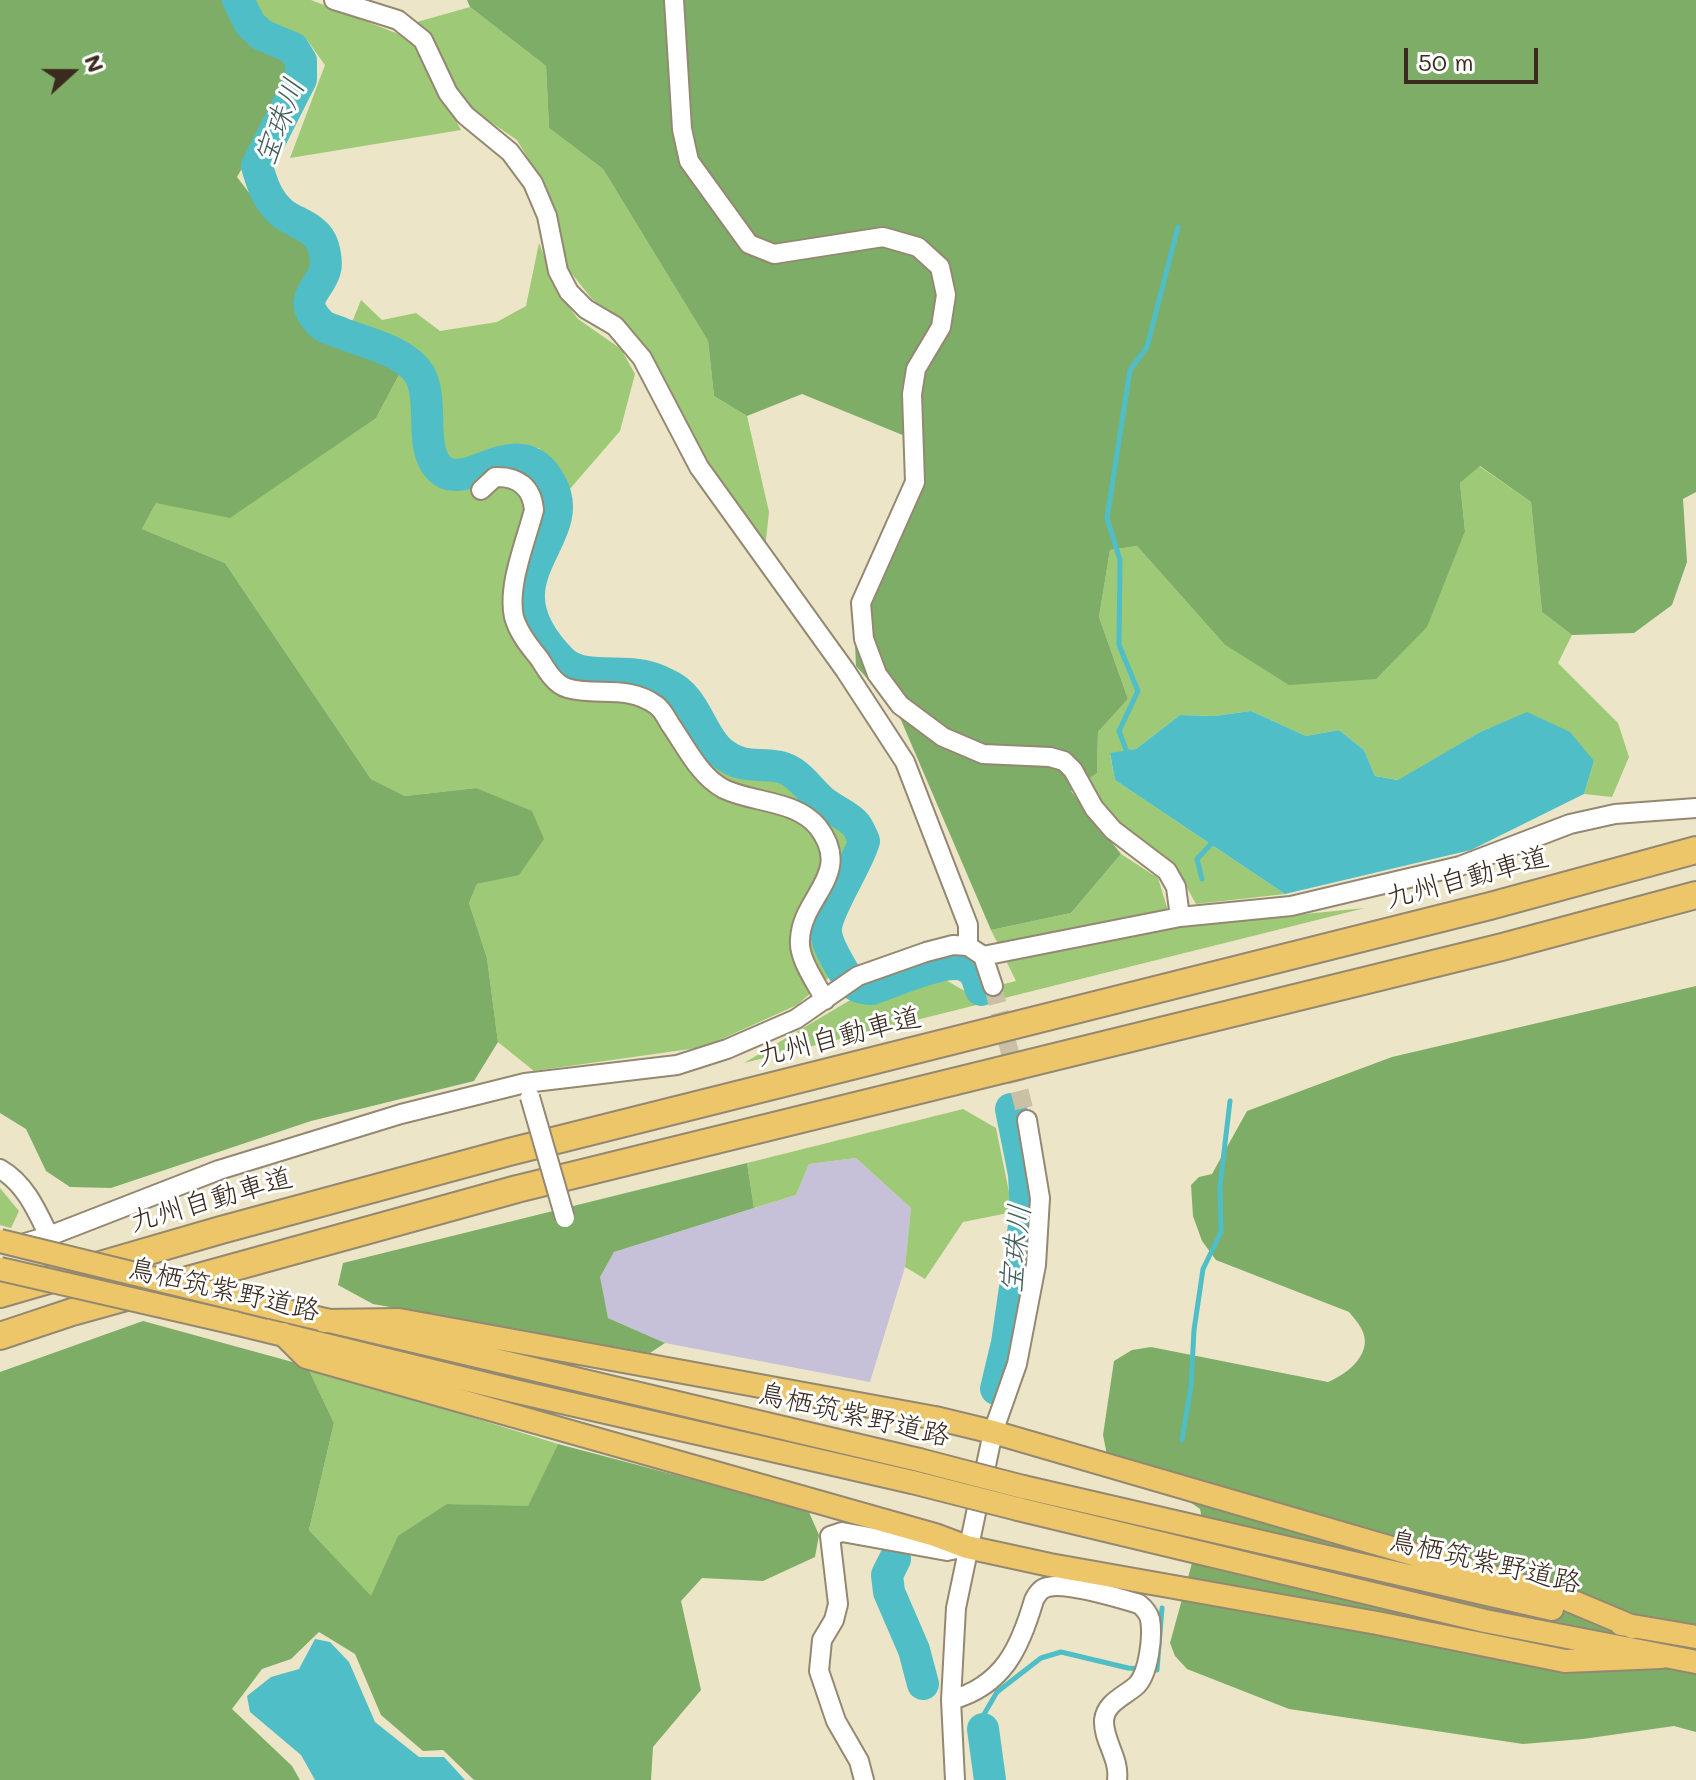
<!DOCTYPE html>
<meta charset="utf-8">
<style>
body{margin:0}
#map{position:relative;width:1696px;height:1780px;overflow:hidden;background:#ece5c7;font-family:Mali,sans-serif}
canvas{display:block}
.north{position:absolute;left:32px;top:32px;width:80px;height:80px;-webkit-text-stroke:6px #fff;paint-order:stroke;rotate:69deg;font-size:22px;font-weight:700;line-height:32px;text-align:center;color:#3b2a1e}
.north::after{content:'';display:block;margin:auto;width:28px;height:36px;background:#3b2a1e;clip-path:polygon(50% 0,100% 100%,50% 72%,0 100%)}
.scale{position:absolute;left:1404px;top:48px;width:134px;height:36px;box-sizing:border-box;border:4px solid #3b2a1e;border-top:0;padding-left:10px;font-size:24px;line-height:28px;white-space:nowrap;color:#3b2a1e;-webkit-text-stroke:6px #fff;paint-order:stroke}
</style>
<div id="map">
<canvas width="1696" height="1780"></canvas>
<div class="north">N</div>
<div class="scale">50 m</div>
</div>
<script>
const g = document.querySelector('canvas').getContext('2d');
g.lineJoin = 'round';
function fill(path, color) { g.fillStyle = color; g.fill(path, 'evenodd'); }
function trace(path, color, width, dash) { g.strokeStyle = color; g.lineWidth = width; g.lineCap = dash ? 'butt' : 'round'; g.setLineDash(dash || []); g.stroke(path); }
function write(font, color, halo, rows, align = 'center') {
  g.font = font + ' Mali,"Klee One",sans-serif'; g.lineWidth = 6; g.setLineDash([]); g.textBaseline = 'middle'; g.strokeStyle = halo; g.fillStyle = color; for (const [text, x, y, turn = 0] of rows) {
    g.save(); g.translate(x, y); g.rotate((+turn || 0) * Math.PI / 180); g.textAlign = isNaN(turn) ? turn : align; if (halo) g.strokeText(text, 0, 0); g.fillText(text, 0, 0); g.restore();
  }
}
fill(new Path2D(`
 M 856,1158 L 911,1208 L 905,1267 L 870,1382 L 665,1343 L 608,1318 L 599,1278 L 614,1252 L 796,1195 L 809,1164 Z`), '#c6c0d9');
fill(new Path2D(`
 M 255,0 L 311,0 L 409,38 L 461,130 L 290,158 L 325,65 L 307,40 L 265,20 Z
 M 470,7 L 546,66 L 549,128 L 603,169 L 708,341 L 714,396 L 747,416 L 769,512 L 765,549 L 709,466 L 633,332 L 592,299 L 568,269 L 547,190 L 517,140 L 464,104 L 417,22 Z
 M 539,243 L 558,292 L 578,319 L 621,349 L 635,374 L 620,431 L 569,490 L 539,448 L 493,450 L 459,463 L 439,451 L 431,378 L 404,351 L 350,327 L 361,300 L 382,320 L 416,313 L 440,331 L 497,322 L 526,306 Z
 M 400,373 L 419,387 L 423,461 L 435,476 L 461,483 L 500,469 L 518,468 L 535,478 L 548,499 L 550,521 L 522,580 L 523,614 L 560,667 L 578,676 L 653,685 L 680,707 L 714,759 L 739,770 L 784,778 L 818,814 L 843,827 L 852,852 L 818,926 L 834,973 L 797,1005 L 704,1047 L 534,1071 L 498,1042 L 487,958 L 469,903 L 477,884 L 519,874 L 476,788 L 405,796 L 371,779 L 225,563 L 142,529 L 156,503 L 376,418 Z
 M 1479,466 L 1531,502 L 1542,612 L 1572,635 L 1558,663 L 1618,723 L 1629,757 L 1612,797 L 1584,794 L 1594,761 L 1526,713 L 1480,732 L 1399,780 L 1375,776 L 1364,750 L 1339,730 L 1306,736 L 1251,711 L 1214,716 L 1180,715 L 1136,749 L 1110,754 L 1115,780 L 1285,894 L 1196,904 L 1175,866 L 1071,790 L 1097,773 L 1098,732 L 1128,699 L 1099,617 L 1110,550 L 1137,546 L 1224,644 L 1465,531 L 1460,483 Z
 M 1121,854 L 1158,878 L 1173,927 L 1365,908 L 744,1063 L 852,999 L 944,979 L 968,993 L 1016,981 L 991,930 L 1071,913 Z
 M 963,1109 L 996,1128 L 1013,1212 L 963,1222 L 925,1279 L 905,1267 L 911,1208 L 856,1158 L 809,1164 L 796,1195 L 754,1208 L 747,1163 Z
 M 0,1188 L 19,1211 L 11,1228 L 0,1225 Z
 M 307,1366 L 558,1444 L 528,1507 L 447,1504 L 371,1597 L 309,1530 L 334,1423 Z`), '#9ec976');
fill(new Path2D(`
 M 0,0 L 226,0 L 248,43 L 281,55 L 292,82 L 237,177 L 266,215 L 307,235 L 316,262 L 294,305 L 316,335 L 381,356 L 400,373 L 376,418 L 230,518 L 156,503 L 142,529 L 225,563 L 371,779 L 405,796 L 476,788 L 532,811 L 544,839 L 519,875 L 477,884 L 469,903 L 487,958 L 498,1042 L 474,1081 L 311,1121 L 111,1188 L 70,1187 L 46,1171 L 26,1129 L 0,1113 Z
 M 467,0 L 1696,0 L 1696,492 L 1683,499 L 1687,562 L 1672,605 L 1634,633 L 1572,635 L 1542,612 L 1531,502 L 1480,466 L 1460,483 L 1465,531 L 1427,627 L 1376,679 L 1289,685 L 1224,644 L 1137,546 L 1110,550 L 1099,617 L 1128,699 L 1098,732 L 1097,773 L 1071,791 L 1121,854 L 1071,913 L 991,930 L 898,713 L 856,666 L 853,600 L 908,493 L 910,438 L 802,394 L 747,416 L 714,396 L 708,341 L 603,169 L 549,128 L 546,66 L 470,7 Z
 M 1696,986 L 1696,1732 L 1674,1726 L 1583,1739 L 1523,1744 L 1289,1709 L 1187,1669 L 1175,1656 L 1170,1643 L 1203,1523 L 1200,1509 L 1183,1497 L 1108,1460 L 1103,1435 L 1114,1361 L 1132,1350 L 1151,1347 L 1328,1382 C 1348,1374 1375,1352 1361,1328 C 1358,1322 1353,1317 1349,1312 L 1216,1260 L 1202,1241 L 1193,1216 L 1191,1185 L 1199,1177 L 1212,1174 L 1247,1111 L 1392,1057 Z
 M 747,1163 L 754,1208 L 614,1252 L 600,1277 L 608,1318 L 665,1343 L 650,1353 L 373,1304 L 338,1285 L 343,1263 Z
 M 143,1321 L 307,1366 L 334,1423 L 309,1530 L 371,1596 L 398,1536 L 447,1504 L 528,1506 L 558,1444 L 808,1510 L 819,1535 L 815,1557 L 763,1581 L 702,1578 L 681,1601 L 701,1690 L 653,1747 L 651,1780 L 474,1780 L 443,1750 L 423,1751 L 381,1715 L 355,1654 L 319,1632 L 291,1659 L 262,1669 L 232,1709 L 292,1766 L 300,1780 L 0,1780 L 0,1372 Z`), '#7ead67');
fill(new Path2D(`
 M 1251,711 L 1306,736 L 1339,730 L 1364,750 L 1375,776 L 1398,780 L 1480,732 L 1527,712 L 1570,732 L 1594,761 L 1584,794 L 1471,850 L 1285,894 L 1115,780 L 1110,753 L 1136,749 L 1180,715 L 1214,716 Z
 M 315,1639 L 330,1642 L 349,1662 L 375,1722 L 419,1757 L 444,1757 L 465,1780 L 315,1780 L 301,1755 L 250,1712 L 247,1696 L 271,1677 L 299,1669 Z`), '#50bec6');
trace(new Path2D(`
 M 1128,755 L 1119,731 L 1138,691 L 1119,645 L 1120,560 L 1107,518 L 1130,370 L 1147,347 L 1178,227
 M 1202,879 L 1197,859 L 1213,842
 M 1182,1440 L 1191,1386 L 1194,1330 L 1203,1269 L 1221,1232 L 1220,1186 L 1230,1101
 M 983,1729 L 983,1716 L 997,1692 L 1041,1658 L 1061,1652 L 1128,1668 L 1157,1670 L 1162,1608`), '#50bec6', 5);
trace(new Path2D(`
 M 238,0 L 250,24 L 262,35 L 293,48 L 301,61 L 301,79 L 257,166 C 262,184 267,200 282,213 C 296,224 317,227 323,246 C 325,252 327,264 325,270 C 319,291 296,299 320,323 C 324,328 334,330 341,333 C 366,343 406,351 420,375 C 434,401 419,448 439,468 C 466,497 519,424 551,484 C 582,541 479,577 562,661 C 580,679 615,671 638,675 C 647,676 658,680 666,684 C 697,697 700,736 722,753 C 744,770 757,762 780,767 C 798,770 812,794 826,804 C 835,811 849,816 856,825 C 859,829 862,836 864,841 C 858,864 824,913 826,932 C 827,945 837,960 843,971 C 851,984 857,989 872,989 C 894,982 950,955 969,968 C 977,973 978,982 981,990
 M 996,1389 L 1007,1343 L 1026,1212 L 1024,1174 L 1011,1109
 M 895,1559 L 887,1575 L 889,1592 L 914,1650 L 923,1684
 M 983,1729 L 990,1780`), '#50bec6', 32);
trace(new Path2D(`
 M 993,986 L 1027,1120`), '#c9c0a5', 18, [18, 9]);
const minor = new Path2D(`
 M 334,0 L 398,20 L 423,40 L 448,93 L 465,115 L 510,152 L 533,183 L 547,216 L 558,271 L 569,292 L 586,309 L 615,326 L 642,358 L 699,467 L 845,670 L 905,762 L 968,925 L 968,946
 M 674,0 L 682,129 L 689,161 L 749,244 L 774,254 L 883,237 L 918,247 L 940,267 L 946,295 L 941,327 L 916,369 L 912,394 L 915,482 L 861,603 L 864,639 L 877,674 L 900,705 L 943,737 L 983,754 L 1050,757 L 1064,761 L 1073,770 L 1094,808 L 1113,830 L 1167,871 L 1176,887 L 1180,917
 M 481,490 L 495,477 C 518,476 532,487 534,510 C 526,541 507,586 514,617 C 518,632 529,646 539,658 C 546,669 554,684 567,688 C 597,697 626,684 656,705 C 662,709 666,717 670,724 C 685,745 699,776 724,789 C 753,803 796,800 818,827 C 854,874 802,896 800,939 C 798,959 816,982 825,1000
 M 983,956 L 1180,917 L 1291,906 L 1460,866 L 1570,824 L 1615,814 L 1696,808
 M 0,1169 C 25,1183 37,1211 49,1236
 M 15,1246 L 49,1236 L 219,1170 L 401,1114 L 525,1083 L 677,1065 L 727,1049 L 796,1019 L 858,976 L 926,952 L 953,945 L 968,946 L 983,956 L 993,986
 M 951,1700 C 1003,1686 1020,1648 1034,1600 C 1037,1594 1041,1588 1048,1587 C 1068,1582 1118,1598 1139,1604 C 1144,1608 1148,1612 1150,1619 C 1153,1636 1149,1672 1137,1685 C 1125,1696 1106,1702 1104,1720 C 1103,1741 1120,1758 1117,1780
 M 864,1780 L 859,1761 L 836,1721 L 819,1671 L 822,1640 L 834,1620 L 838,1604 L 830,1536 L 842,1532 L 947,1551 L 967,1547
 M 955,1780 L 951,1700 L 956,1608 L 993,1432 L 1017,1364 L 1036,1265 L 1040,1198 L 1027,1120`);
const major = new Path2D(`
 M 270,1307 L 919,1460
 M 324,1321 L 399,1320 L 935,1418 L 993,1432 L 1564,1598 L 1633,1627
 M 235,1323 L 514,1391 L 912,1482
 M 283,1334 L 306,1357 L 935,1535 L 967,1547 L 1050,1565 L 1377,1623 L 1565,1661 L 1661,1657
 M 1023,1487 L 1552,1609
 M 1018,1509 L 1485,1621 L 1696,1662
 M 1621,1624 L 1696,1637`);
const highway = new Path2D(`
 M 0,1294 L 221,1230 L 509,1152 L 1490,906 L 1696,850
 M 0,1336 L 72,1312 L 517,1189 L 1502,947 L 1696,895`);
trace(minor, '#948872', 22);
trace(major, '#948872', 26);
trace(highway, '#948872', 30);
trace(minor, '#fff', 18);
trace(major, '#ecc669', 22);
trace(highway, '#ecc669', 26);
const minorBridge = new Path2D(`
 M 530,1097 L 565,1218`);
const majorBridge = new Path2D(`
 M 0,1241 L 270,1307
 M 0,1269 L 235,1323
 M 919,1460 L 1023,1487
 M 912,1482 L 1018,1509`);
trace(minorBridge, '#948872', 22, []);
trace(majorBridge, '#948872', 26, []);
trace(minorBridge, '#fff', 18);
trace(majorBridge, '#ecc669', 22);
write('28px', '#3b2a1e', '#fff', [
 ["九州自動車道",1467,878,-15],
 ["九州自動車道",839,1037,-14],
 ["九州自動車道",211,1200,-16],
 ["鳥栖筑紫野道路",224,1290,13],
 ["鳥栖筑紫野道路",854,1415,13],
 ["鳥栖筑紫野道路",1485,1562,13]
]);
write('italic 30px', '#425e59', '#fff', [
 ["宝珠川",280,122,-69],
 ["宝珠川",1016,1249,-84]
]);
</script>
